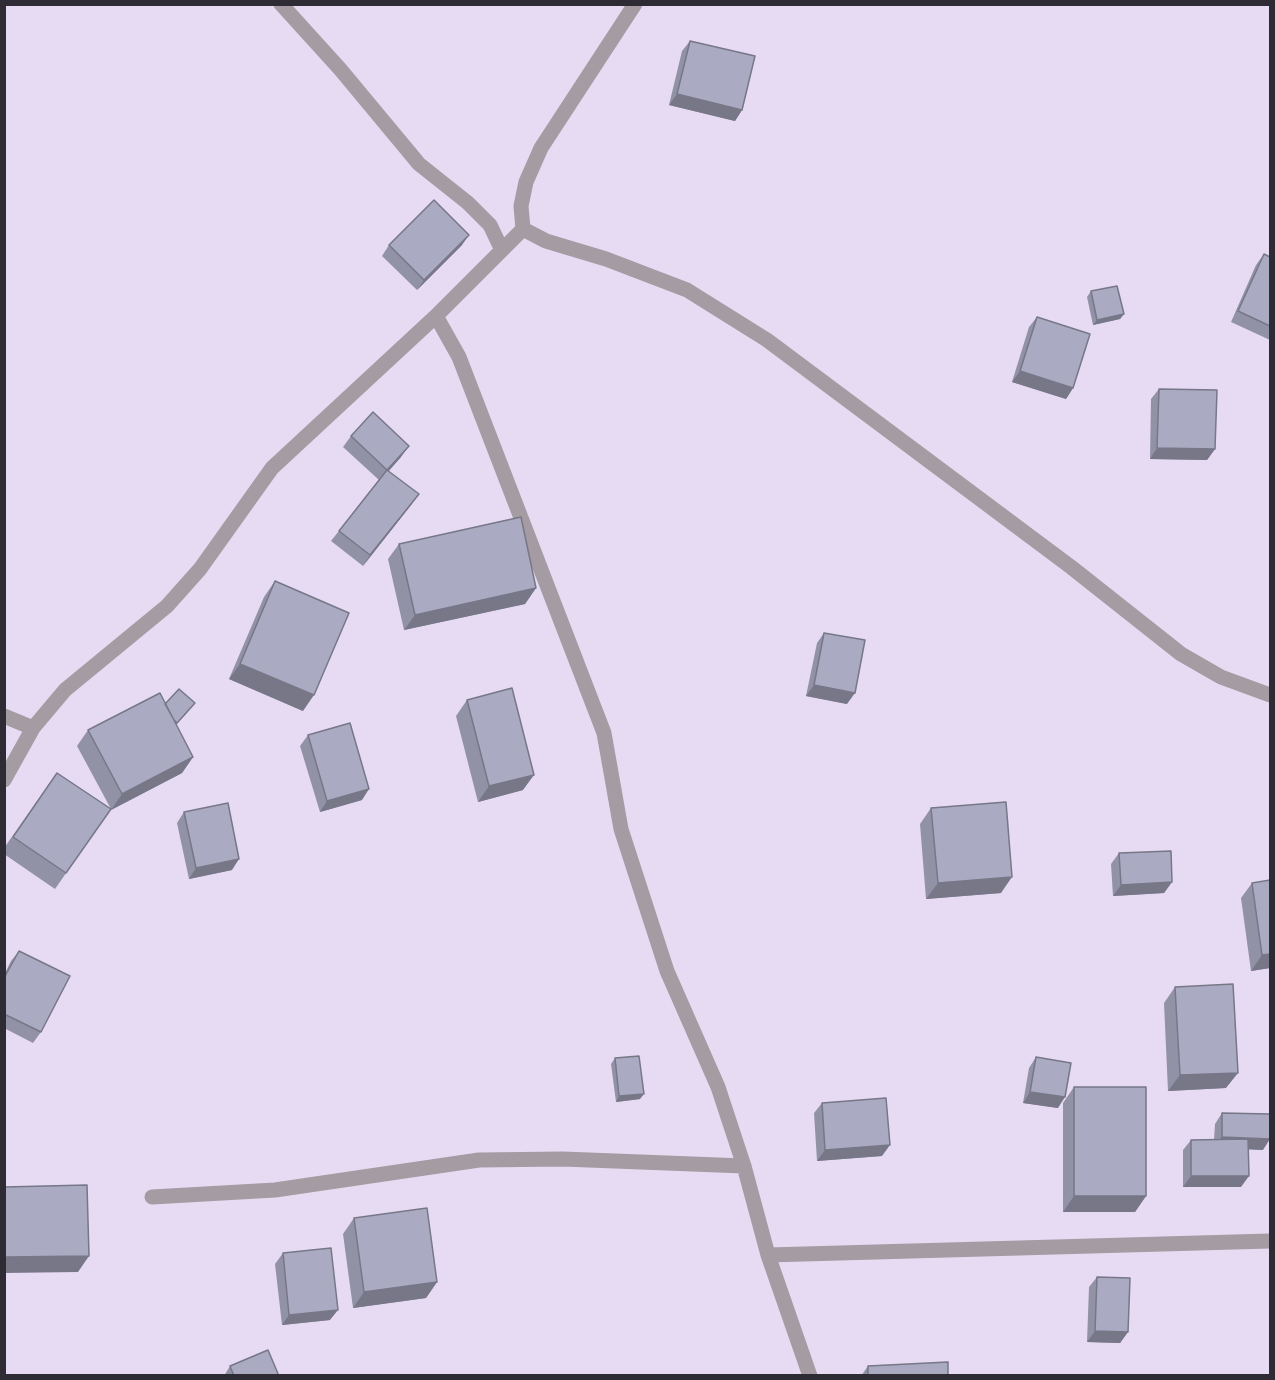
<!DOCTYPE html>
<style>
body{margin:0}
#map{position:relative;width:1275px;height:1380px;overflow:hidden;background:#e7dbf3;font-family:"Varela Round",sans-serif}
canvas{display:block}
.frame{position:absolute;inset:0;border:6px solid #2f2b34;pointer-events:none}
</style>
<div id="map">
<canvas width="1275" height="1380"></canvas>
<div class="frame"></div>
</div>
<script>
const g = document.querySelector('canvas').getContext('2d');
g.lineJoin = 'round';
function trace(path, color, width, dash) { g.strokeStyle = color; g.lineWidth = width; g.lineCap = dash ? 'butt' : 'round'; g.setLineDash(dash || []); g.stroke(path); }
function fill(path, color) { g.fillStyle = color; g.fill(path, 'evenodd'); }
trace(new Path2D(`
 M 281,4 L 340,69 L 419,164 L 468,203 L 490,225 L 501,248
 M 523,229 L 546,241 L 606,259 L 687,290 L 767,340 L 1071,567 L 1181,654 L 1221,677 L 1270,695
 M 523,229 L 521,206 L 526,182 L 541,148 L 635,4
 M 436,316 L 459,357 L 604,733 L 621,829 L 667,971 L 718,1087 L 744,1166 L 768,1255 L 810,1376
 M 4,716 L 33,728
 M 4,780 L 33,728 L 65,690 L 167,606 L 200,569 L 272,468 L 436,316 L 523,229
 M 152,1197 L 275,1190 L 479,1160 L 563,1159 L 744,1166
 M 768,1255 L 1270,1241`), '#a49ba3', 15);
fill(new Path2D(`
 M 690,41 L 742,110 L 735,121 L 669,105 L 682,51 Z
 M 389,245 L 462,245 L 417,290 L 382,256 Z
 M 1264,254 L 1270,257 L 1270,340 L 1231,322 L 1256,265 Z
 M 1091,291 L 1124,314 L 1120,319 L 1093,325 L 1087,297 Z
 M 1037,317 L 1073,388 L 1066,399 L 1012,382 L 1029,327 Z
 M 1159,389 L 1215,449 L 1207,460 L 1150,459 L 1151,399 Z
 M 351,436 L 401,457 L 389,471 L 411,505 L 363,566 L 331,541 L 379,480 L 343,447 Z
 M 399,544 L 536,588 L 525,604 L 404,630 L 388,559 Z
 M 275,581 L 303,711 L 229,679 L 264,597 Z
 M 824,633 L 847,704 L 806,696 L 817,643 Z
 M 467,700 L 523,790 L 478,802 L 456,716 Z
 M 165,704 L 191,708 L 176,725 L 193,757 L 182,773 L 111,810 L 111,809 L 55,889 L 4,854 L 4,848 L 57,773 L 111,809 L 77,746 L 88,730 Z
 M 308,735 L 362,800 L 320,812 L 300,746 Z
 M 931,808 L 1001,893 L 926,899 L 920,824 Z
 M 184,812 L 232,870 L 189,879 L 177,823 Z
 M 1119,853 L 1172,882 L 1164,893 L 1113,896 L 1111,864 Z
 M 1252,883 L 1270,968 L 1251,971 L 1241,898 Z
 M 19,951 L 41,1032 L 33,1043 L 4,1028 L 4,975 L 11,961 Z
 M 1175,987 L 1226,1088 L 1168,1091 L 1164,1003 Z
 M 1036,1057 L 1058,1108 L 1023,1103 L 1029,1068 Z
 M 615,1058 L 640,1099 L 616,1102 L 611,1064 Z
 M 1074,1087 L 1146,1196 L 1135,1212 L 1063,1212 L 1063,1103 Z
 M 822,1103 L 882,1156 L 817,1161 L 814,1113 Z
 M 1222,1113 L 1263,1150 L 1249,1149 L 1241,1187 L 1183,1187 L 1183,1150 L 1191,1140 L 1214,1140 L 1215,1124 Z
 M 354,1218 L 437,1282 L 426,1298 L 353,1308 L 343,1234 Z
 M 283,1253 L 330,1320 L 282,1325 L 275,1264 Z
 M 1097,1277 L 1128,1332 L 1120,1343 L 1087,1342 L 1089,1287 Z
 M 230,1366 L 279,1376 L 224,1376 Z
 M 868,1366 L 948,1376 L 861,1376 Z`), '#9292a7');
fill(new Path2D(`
 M 677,94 L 742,110 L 735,121 L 669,105 Z
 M 469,235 L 462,245 L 417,290 L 424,280 Z
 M 1124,314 L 1120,319 L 1093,325 L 1097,320 Z
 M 1020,371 L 1073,388 L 1066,399 L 1012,382 Z
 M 409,446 L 401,457 L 380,480 L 387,470 Z
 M 1157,448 L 1215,449 L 1207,460 L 1150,459 Z
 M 419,494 L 411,505 L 363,566 L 370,555 Z
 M 536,588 L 525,604 L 404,630 L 415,615 Z
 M 240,664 L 314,695 L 303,711 L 229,679 Z
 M 814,685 L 855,693 L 847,704 L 806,696 Z
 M 193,757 L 182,773 L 111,810 L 122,794 Z
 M 534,775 L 523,790 L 478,802 L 489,786 Z
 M 369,789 L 362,800 L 320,812 L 327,801 Z
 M 239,859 L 232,870 L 189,879 L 196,868 Z
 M 1012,877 L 1001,893 L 926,899 L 938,883 Z
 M 1172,882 L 1164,893 L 1113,896 L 1121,885 Z
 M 1270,954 L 1270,968 L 1251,971 L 1262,955 Z
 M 1238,1073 L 1226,1088 L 1168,1091 L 1180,1075 Z
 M 1030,1092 L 1065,1097 L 1058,1108 L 1023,1103 Z
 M 644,1094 L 640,1099 L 616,1102 L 619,1096 Z
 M 1222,1137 L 1270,1139 L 1263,1150 L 1214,1148 Z
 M 890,1145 L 882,1156 L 817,1161 L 825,1150 Z
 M 1191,1176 L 1249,1176 L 1241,1187 L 1183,1187 Z
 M 1074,1196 L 1146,1196 L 1135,1212 L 1063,1212 Z
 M 89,1256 L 78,1272 L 4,1273 L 4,1257 Z
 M 437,1282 L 426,1298 L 353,1308 L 364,1292 Z
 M 338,1310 L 330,1320 L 282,1325 L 289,1315 Z
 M 1095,1331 L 1128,1332 L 1120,1343 L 1087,1342 Z`), '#778');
const building = new Path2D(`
 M 690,41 L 755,56 L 742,110 L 677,94 Z
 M 434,200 L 469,235 L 424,280 L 389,245 Z
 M 1264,254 L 1270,257 L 1270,326 L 1238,311 Z
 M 1117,286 L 1124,314 L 1097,320 L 1091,291 Z
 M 1037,317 L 1090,334 L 1073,388 L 1020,371 Z
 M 1159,389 L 1217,390 L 1215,449 L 1157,448 Z
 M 373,412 L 409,446 L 387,470 L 351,436 Z
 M 387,470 L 419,494 L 370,555 L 339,531 Z
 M 521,517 L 536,588 L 415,615 L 399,544 Z
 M 275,581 L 349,613 L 314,695 L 240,664 Z
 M 824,633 L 865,640 L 855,693 L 814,685 Z
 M 512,688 L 534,775 L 489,786 L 467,700 Z
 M 179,689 L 195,703 L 177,723 L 174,720 L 165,704 Z
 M 160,693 L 193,757 L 122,794 L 88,730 Z
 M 350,723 L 369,789 L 327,801 L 308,735 Z
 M 57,773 L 111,809 L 66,873 L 13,837 Z
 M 1006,802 L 1012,877 L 938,883 L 931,808 Z
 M 228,803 L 239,859 L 196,868 L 184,812 Z
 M 1171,851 L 1172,882 L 1121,885 L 1119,853 Z
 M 1270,880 L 1270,954 L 1262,955 L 1252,883 Z
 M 19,951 L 70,976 L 41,1032 L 4,1014 L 4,978 Z
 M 1233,984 L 1238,1073 L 1180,1075 L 1175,987 Z
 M 639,1056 L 644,1094 L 619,1096 L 615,1058 Z
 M 1036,1057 L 1071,1063 L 1065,1097 L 1030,1092 Z
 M 1074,1087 L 1146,1087 L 1146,1196 L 1074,1196 Z
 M 886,1098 L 890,1145 L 825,1150 L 822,1103 Z
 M 1222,1113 L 1270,1114 L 1270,1139 L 1222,1137 Z
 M 1248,1139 L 1249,1176 L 1191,1176 L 1191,1140 Z
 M 87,1185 L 89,1256 L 4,1257 L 4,1187 Z
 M 427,1208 L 437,1282 L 364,1292 L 354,1218 Z
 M 331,1248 L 338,1310 L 289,1315 L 283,1253 Z
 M 1097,1277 L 1130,1278 L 1128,1332 L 1095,1331 Z
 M 268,1350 L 279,1376 L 234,1376 L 230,1366 Z
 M 948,1362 L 948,1376 L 868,1376 L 868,1366 Z`);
fill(building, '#aaaac2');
trace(building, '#778', 1.5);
</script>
